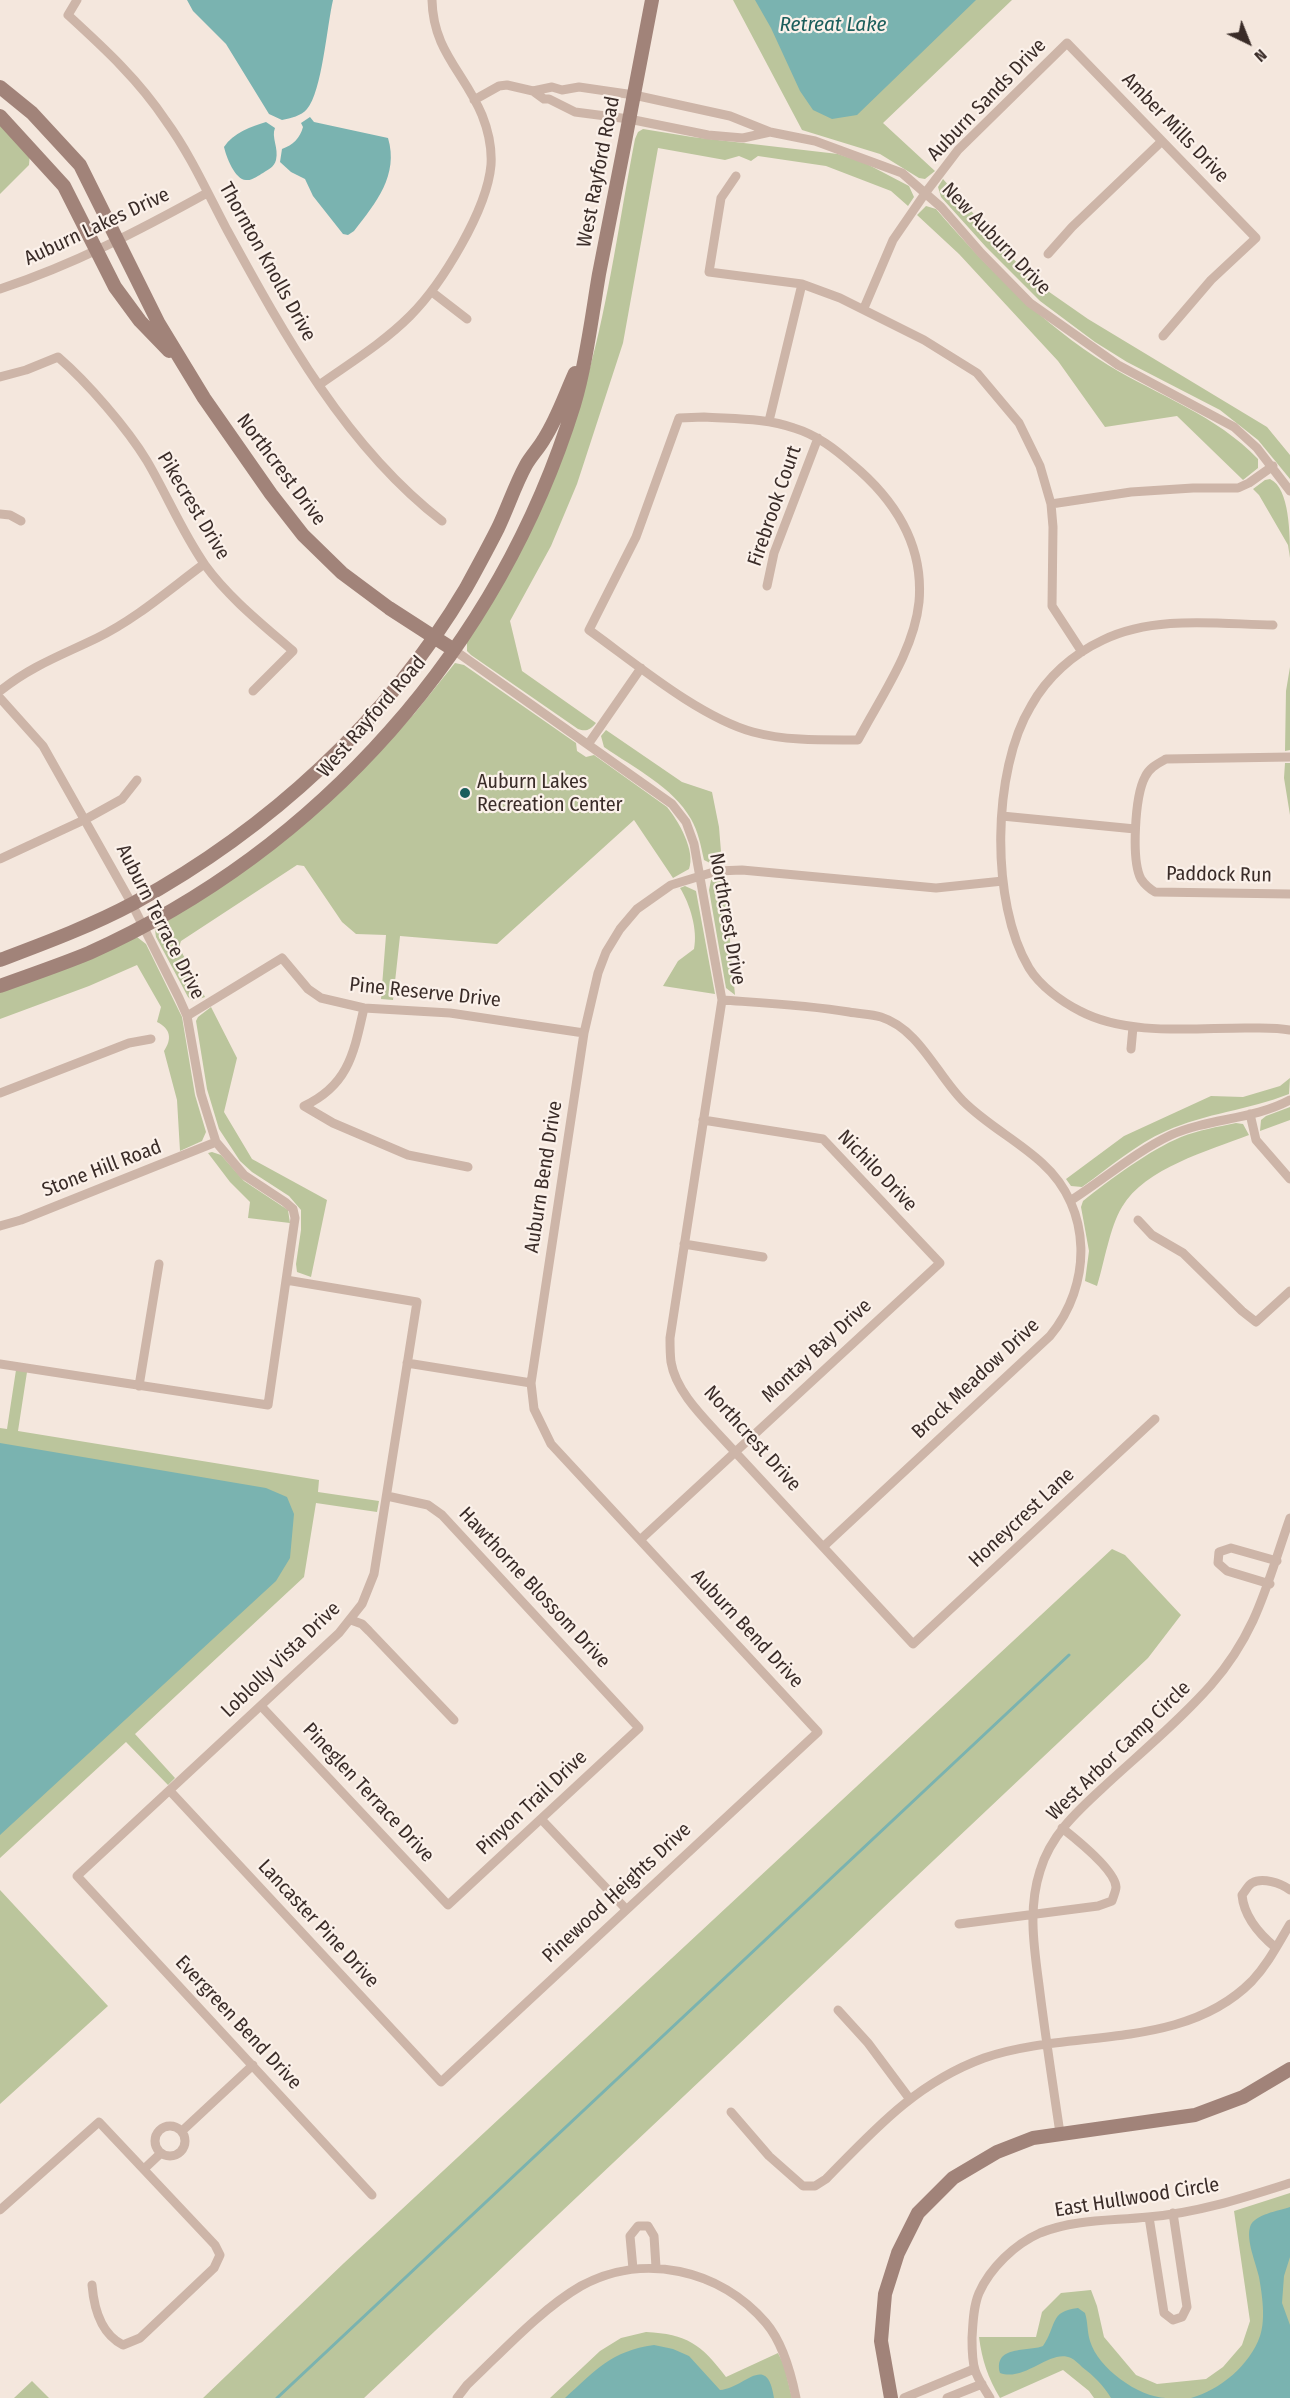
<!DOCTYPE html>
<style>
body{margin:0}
#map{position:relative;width:1290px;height:2398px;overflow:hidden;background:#f4e7dd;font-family:"Fira Sans Condensed",sans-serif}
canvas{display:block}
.north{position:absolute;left:1218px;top:12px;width:60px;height:60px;-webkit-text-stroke:4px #fbf1ea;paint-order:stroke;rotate:137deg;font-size:16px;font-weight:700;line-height:24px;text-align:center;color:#3a2c28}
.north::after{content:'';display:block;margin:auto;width:21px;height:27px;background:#3a2c28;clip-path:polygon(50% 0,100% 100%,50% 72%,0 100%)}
</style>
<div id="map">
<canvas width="1290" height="2398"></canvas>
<div class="north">N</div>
</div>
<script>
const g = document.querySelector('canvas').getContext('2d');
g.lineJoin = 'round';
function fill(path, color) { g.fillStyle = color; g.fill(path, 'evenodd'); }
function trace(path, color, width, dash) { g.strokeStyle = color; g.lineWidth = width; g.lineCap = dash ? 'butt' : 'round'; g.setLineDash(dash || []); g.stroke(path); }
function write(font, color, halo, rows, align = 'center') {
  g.font = font + ' "Fira Sans Condensed",sans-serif'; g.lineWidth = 4.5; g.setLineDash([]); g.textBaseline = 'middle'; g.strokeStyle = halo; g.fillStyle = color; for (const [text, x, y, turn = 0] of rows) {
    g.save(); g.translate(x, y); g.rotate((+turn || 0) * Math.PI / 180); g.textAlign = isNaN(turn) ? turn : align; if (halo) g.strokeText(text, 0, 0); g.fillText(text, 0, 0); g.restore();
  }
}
fill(new Path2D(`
 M 733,0 L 1012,0 L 883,123 L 935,171 L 925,179 L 919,178 L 880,154 L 802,130 Z
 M 0,123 L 30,153 L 29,165 L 0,194 Z
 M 643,129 L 692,137 L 838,154 L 865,163 L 909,186 L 914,197 L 908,206 L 891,191 L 826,166 L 758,156 L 751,161 L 739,156 L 725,160 L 658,148 L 623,343 L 577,484 L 551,546 L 510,621 L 522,671 L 596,723 C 590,730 586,732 578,729 L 471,655 L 467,651 L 467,642 C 520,559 562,471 588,375 C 609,300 620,216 635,139 L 638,132 Z
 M 943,179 L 1032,280 L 1088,319 L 1267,427 L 1290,455 L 1290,479 L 1258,440 L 1220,410 L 1127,362 L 1095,342 L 1040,301 L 986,247 L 941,197 L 938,187 Z
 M 926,206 L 936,209 C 988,269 1041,323 1108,365 C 1159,396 1216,415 1258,459 L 1258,468 L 1243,480 L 1177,416 L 1105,427 L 1058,361 L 959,254 L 917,215 Z
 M 1270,479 C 1290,488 1290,536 1290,558 L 1288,545 L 1259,495 L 1253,489 L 1265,480 Z
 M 455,663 L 464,665 L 576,743 L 577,751 L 586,757 L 594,755 L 667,807 C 678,820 696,851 689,869 L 673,878 L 634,820 L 497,944 L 400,936 L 393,1000 L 381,999 L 386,935 L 356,934 L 342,922 L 304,866 L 297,865 L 181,941 L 179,947 L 205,997 L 193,1001 L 188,997 L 156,937 L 155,930 L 159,923 L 278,845 L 307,821 L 362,770 L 414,714 Z
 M 1290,667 L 1290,750 L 1285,751 L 1286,691 Z
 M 606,730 L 682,782 L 712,792 L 719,827 L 722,864 L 714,865 L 704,860 C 701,846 698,831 691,819 C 673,787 634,768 604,747 L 601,736 Z
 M 1285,763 L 1290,763 L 1290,815 L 1284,778 Z
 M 724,876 L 735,995 L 726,988 L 709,890 L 711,880 Z
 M 685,886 L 696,891 L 715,994 L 663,986 L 678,961 L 694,949 C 698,930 690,904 680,888 Z
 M 137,937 L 146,944 L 182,1017 L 195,1095 L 206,1132 L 202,1141 L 180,1151 L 177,1100 L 164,1051 C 172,1039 171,1029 157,1022 L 161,1007 L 137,965 L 89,986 L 0,1019 L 0,992 Z
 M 211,1007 L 237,1058 L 224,1112 L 252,1159 L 327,1200 L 311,1277 L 297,1272 L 296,1264 L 301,1230 L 301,1210 L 289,1196 L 252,1172 L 240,1161 L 219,1129 L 207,1089 L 196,1021 L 198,1017 Z
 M 1290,1078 L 1289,1094 C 1249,1110 1206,1113 1166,1131 C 1136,1144 1109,1168 1082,1187 L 1071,1186 L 1066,1179 L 1124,1136 L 1211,1096 L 1243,1097 L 1280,1086 Z
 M 1290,1107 L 1290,1120 L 1260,1131 L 1261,1120 L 1266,1116 Z
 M 1236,1123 L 1243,1124 L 1249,1135 C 1208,1151 1145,1168 1122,1207 C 1110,1226 1104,1264 1097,1286 L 1085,1281 L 1089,1251 L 1081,1207 L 1083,1201 C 1109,1180 1150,1150 1181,1137 C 1199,1130 1217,1127 1236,1123 Z
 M 212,1152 L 221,1155 L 244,1181 L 288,1210 L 290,1223 L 248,1218 L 250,1202 L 230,1182 L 208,1153 Z
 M 16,1370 L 27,1372 L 18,1431 L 319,1480 L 318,1492 L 379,1501 L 377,1512 L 316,1503 L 304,1577 L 135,1734 L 175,1778 L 168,1785 L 126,1742 L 0,1858 L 0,1428 L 7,1429 Z
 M 1112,1549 L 1125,1555 L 1181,1615 L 1148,1658 L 364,2398 L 203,2398 L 344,2263 Z
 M 0,1890 L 108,2006 L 0,2104 Z
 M 1290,2193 L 1290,2398 L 1094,2398 L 1089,2391 L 1063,2370 L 1000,2398 C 988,2378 982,2360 979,2337 L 1036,2337 L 1042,2312 L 1061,2293 L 1091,2290 L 1097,2306 L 1104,2337 L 1136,2375 L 1157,2384 L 1206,2379 L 1223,2367 L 1242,2345 L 1250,2321 L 1234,2211 Z
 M 646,2332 C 687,2334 701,2344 726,2377 L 778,2353 L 784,2365 L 792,2398 L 550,2398 L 600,2351 L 621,2338 Z
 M 32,2381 L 49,2398 L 14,2398 Z`), '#bbc59c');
fill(new Path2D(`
 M 187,0 L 333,0 C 327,25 322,92 307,109 C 301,116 291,118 282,120 L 269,114 L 226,44 L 193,11 Z
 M 755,0 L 976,0 L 857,115 L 832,119 L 813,110 L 800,91 L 771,28 Z
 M 310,117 L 314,122 L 388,138 C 399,175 376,203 354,231 L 348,235 L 343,234 L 313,196 L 305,179 L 291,172 L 280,162 L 282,149 C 293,145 300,138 303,127 L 301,123 Z
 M 266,122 L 275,128 C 271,137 279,148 276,160 C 274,167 269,169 263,173 C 259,175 252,181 246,180 C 235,180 226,156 224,147 C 233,133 252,126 266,122 Z
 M 0,1443 L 266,1488 L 287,1497 L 294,1514 L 290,1558 L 276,1581 L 0,1835 Z
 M 1290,2207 L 1290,2257 L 1284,2276 L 1282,2303 L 1290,2325 L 1290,2398 L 1191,2398 C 1220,2390 1250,2365 1260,2336 C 1266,2319 1262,2294 1259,2277 C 1256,2263 1246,2241 1250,2227 C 1254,2214 1279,2211 1290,2207 Z
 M 1078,2308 L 1085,2313 C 1088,2322 1087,2332 1090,2341 C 1098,2368 1138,2397 1166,2398 L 1111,2398 C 1104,2386 1093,2375 1082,2367 C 1079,2364 1075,2360 1071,2358 C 1051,2348 1025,2382 1000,2373 C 993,2345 1028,2352 1043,2346 C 1057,2326 1049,2311 1078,2308 Z
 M 654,2345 L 673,2349 L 689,2356 L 720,2390 C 744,2389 767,2351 774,2398 L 565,2398 C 596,2370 611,2351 654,2345 Z`), '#7ab3b0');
trace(new Path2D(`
 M 277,2398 L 1069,1655`), '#7ab3b0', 3);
trace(new Path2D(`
 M 77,0 L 68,15 C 104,48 139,80 166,121 C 190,154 207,192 226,228 C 284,334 345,446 442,521
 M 533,91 L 552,87 L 562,90 L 579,87 L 634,95 L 730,116 L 770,132 L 815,141 L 902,173 L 941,207 L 981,253 L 1030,303 L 1118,365 L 1234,427 L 1257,448 L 1290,491
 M 474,100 L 499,86 L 507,85 L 533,91 L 544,99 L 549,99 L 575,112 L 629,119 L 708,135 L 743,138 L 770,132
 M 736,176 L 721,198 L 709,272 L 802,284 L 840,298 L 924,340 L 977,373 L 1019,423 L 1040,466 L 1051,504 L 1053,527 L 1052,606 L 1082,652
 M 1048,254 L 1072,227 L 1162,141
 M 0,289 C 73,265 140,230 207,193
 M 432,292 L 467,319
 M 864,308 L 893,240 L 926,192 L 958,150 L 1067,43 L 1256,238 L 1211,280 L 1163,336
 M 0,377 L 26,370 L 58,357 C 87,382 127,428 147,461 C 167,495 182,532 205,565 C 229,598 262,624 293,651 L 253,691
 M 319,385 C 350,363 383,343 410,316 C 442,284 487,210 491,165 C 492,149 488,130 482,115 C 464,72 433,51 432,0
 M 704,417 C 734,419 766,418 794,428 C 817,435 835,449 852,464 C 894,499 924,545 919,602 C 914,651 880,698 858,740 C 823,740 786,741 753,732 C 699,717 635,663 589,630 L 636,537 L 679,418 Z
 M 769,421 L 802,284
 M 1051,504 L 1131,492 L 1193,488 L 1238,488 L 1249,483 L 1273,466
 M 0,514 L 10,515 L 21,521
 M 767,586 L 774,553 L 818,438
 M 1273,625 C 1217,624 1155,615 1103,640 C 1073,654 1047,677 1031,706 C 992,770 990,903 1029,968 C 1040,986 1062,1002 1080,1011 C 1127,1036 1193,1028 1245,1028 C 1259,1028 1276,1027 1290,1030
 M 454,650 L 672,804 L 686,822 L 694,844 L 722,1000 L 670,1338 C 670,1345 670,1354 671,1362 C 676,1392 704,1418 724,1440 L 913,1644 L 1155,1419
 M 0,691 C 31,666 62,655 97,638 C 136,619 170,589 204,564
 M 0,698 L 43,746 L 132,904 L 179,998 L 187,1016 L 201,1094 L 216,1142 L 244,1175 L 285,1202 L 293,1209 L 295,1218 L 268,1405 L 0,1364
 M 589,743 L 641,668
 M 1290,757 L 1166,759 C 1157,764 1149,768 1145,777 C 1135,796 1131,860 1141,879 C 1145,885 1150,889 1155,892 L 1290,894
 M 1002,816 L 1135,829
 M 0,859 L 86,819 L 122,799 L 137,780
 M 722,1000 C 765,1003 807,1005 849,1012 C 860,1014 871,1014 881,1017 C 919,1029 937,1075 963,1101 C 987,1125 1017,1140 1042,1163 C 1093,1209 1092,1285 1050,1336 L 823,1547
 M 187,1016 L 282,958 L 308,989 L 321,998 L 364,1008 L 450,1013 L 584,1033
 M 1131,1049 L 1133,1027
 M 0,1093 L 129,1043 L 151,1039
 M 304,1106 L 333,1123 L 408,1155 L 468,1167
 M 304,1106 C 349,1085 354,1052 364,1008
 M 1250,1114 L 1256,1140 L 1290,1179
 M 1070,1201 C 1103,1180 1135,1152 1171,1135 C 1209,1118 1253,1120 1290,1100
 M 1138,1220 L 1152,1235 L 1183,1253 L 1242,1311 L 1256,1322 L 1290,1291
 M 0,1226 L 21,1220 L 216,1142
 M 684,1244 L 763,1257
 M 286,1280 L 417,1302 L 374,1574 L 362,1604 L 339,1633 L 77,1876 L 372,2195
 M 407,1363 L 531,1383
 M 139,1386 L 159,1264
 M 640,1540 L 940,1263 L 823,1139 L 703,1120
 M 1270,1584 L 1227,1571 L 1218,1563 L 1219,1552 L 1231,1548 L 1277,1561
 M 351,1620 L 362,1624 L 369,1631 L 454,1720
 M 261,1706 L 448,1905 L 639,1728 L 442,1515 L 428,1505 L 387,1496
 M 170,1791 L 441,2082 L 818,1732 L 551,1444 L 534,1409 L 531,1383 L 584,1033 L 598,973 L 606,952 L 620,929 L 637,909 L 671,885 L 717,871 L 742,870 L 936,888 L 1003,881
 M 541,1819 L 626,1909
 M 959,1924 L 1098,1906 L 1112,1901 C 1113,1897 1116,1891 1116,1887 C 1115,1870 1076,1839 1062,1828
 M 1276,1948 C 1259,1934 1244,1917 1242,1895 C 1245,1892 1248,1885 1252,1883 C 1262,1877 1281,1883 1290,1890
 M 838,2010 L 868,2043 L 909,2098
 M 731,2112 L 769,2156 L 803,2186 L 815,2186 L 826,2179 C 875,2129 916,2083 984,2058 C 1070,2028 1182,2052 1252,1981 C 1268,1964 1278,1944 1290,1924
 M155 2141a15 15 0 1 1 30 0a15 15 0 1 1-30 0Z
 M 182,2131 L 253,2065
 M 1060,2133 C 1053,2086 1046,2040 1040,1993 C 1035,1953 1027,1911 1040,1871 C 1051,1833 1081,1808 1109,1782 C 1143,1751 1180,1720 1211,1685 C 1258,1631 1267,1583 1290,1518
 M 144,2169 L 161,2153
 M 0,2210 L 99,2122 L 215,2245 L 220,2255 L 214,2268 L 140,2338 L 123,2345 C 101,2334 94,2309 92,2285
 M 1149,2217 L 1164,2313 L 1173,2320 L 1182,2317 L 1187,2307 L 1173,2213
 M 633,2269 L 630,2236 L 638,2226 L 648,2226 L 654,2236 L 656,2267
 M 457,2398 L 467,2385 C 501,2353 541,2309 581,2286 C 643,2252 720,2269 766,2323 C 783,2343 791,2373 796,2398
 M 904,2398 L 974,2369
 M 947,2398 L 982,2384
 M 990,2398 C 985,2389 978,2380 975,2370 C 972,2361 972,2348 972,2338 C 973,2324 973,2307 979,2293 C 990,2268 1015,2244 1040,2233 C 1075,2219 1111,2221 1148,2217 C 1197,2213 1243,2198 1290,2183`), '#cdb5a8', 9);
trace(new Path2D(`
 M 0,87 L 32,113 L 80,165 L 159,324 L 204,398 L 271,494 L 303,535 L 342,573 L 389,608 L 454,650
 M 0,116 L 64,186 L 115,287 L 140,321 L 169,351
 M 0,960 C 45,943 91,926 134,903 C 269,829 387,721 466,588 C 477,568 488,548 498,528 C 508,507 515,485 526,465 C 531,456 539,448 544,439 C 557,419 565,395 575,373
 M 0,986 C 30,975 60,965 89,953 C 321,849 499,647 574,405 C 586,365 592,315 599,274 C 617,183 635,91 652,0
 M 891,2398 L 881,2341 L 885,2294 L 898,2253 L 918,2213 L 953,2178 L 997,2152 L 1033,2138 L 1195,2115 L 1243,2097 L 1290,2069`), '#a18379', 14);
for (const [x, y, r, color] of [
 [465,793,6,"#1b5e5c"]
]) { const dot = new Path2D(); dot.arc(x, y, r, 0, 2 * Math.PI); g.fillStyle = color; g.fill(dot); trace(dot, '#fbf1ea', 2); }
write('20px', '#3a2c28', '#fbf1ea', [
 ["Auburn Sands Drive",987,100,-46],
 ["Amber Mills Drive",1175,128,46],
 ["West Rayford Road",599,172,-79],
 ["Auburn Lakes Drive",97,227,-25],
 ["New Auburn Drive",996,239,46],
 ["Thornton Knolls Drive",267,262,61],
 ["Northcrest Drive",281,470,53],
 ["Pikecrest Drive",193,506,59],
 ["Firebrook Court",775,506,-71],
 ["West Rayford Road",372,717,-49],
 ["Paddock Run",1219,875,1],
 ["Northcrest Drive",727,919,80],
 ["Auburn Terrace Drive",160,922,63],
 ["Pine Reserve Drive",425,993,6],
 ["Stone Hill Road",102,1169,-21],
 ["Nichilo Drive",877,1171,46],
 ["Auburn Bend Drive",544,1177,-81],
 ["Montay Bay Drive",817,1351,-43],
 ["Brock Meadow Drive",976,1379,-43],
 ["Northcrest Drive",752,1439,48],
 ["Honeycrest Lane",1022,1518,-43],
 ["Hawthorne Blossom Drive",534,1588,47],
 ["Auburn Bend Drive",747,1629,47],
 ["Loblolly Vista Drive",281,1660,-44],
 ["West Arbor Camp Circle",1119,1751,-44],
 ["Pineglen Terrace Drive",368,1793,47],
 ["Pinyon Trail Drive",532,1803,-43],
 ["Pinewood Heights Drive",617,1893,-43],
 ["Lancaster Pine Drive",318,1924,47],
 ["Evergreen Bend Drive",238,2023,47],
 ["East Hullwood Circle",1137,2198,-9]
]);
write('20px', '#3a2c28', '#fbf1ea', [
 ["Auburn Lakes",477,782],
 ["Recreation Center",477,805]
], 'left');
write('italic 21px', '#1b5e5c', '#fbf1ea', [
 ["Retreat Lake",833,25]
]);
</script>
